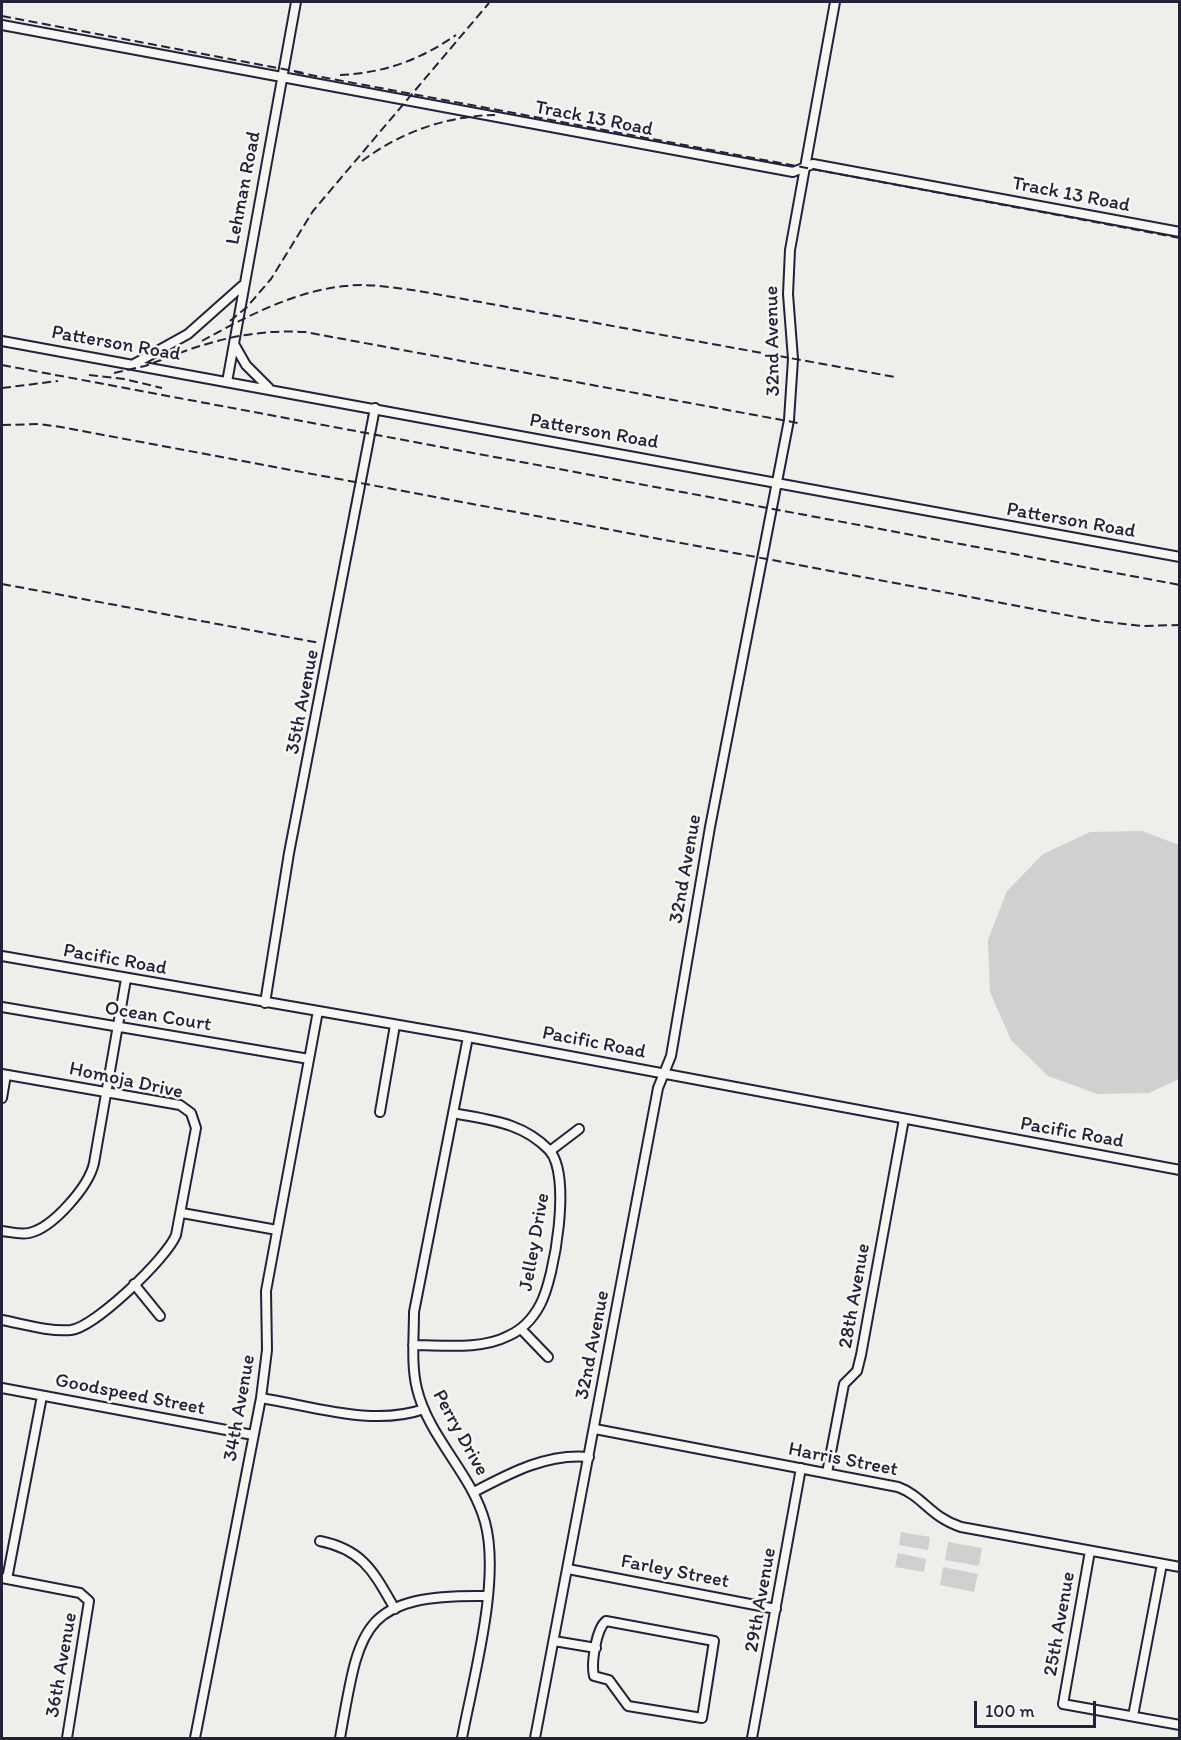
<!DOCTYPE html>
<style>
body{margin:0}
#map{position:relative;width:1181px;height:1740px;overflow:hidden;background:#eeeeeb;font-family:Itim,sans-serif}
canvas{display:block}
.frame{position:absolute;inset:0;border:3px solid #22223b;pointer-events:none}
.scale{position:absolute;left:974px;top:1701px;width:122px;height:27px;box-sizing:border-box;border:3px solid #22223b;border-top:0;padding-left:8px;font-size:18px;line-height:21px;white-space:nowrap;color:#22223b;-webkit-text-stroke:4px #f6f6f2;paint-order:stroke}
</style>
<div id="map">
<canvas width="1181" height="1740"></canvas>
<div class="frame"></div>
<div class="scale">100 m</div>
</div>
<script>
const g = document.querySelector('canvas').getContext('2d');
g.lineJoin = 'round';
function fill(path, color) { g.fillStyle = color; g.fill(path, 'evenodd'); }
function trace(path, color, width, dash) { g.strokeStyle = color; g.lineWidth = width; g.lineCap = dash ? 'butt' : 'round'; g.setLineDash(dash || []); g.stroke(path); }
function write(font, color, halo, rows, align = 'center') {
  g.font = font + ' Itim,sans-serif'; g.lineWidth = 5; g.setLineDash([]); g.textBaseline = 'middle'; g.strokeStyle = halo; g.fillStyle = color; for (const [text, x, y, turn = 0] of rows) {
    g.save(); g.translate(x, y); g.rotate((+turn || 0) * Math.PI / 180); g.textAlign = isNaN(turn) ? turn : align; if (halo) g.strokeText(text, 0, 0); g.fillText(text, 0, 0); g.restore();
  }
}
fill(new Path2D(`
 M 1142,831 L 1179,845 L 1179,1079 L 1149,1093 L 1097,1094 L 1048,1076 L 1011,1040 L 990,992 L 988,940 L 1007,891 L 1043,854 L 1090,832 Z
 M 901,1532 L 930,1537 L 928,1550 L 899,1545 Z
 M 948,1542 L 982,1548 L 979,1566 L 945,1560 Z
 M 898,1553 L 926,1559 L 924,1572 L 895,1567 Z
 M 943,1567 L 978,1574 L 974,1592 L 940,1585 Z`), '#d0d0d1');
const street = new Path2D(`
 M 2,25 L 793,172 L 813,164 L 1180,232
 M 2,341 L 1180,557
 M 234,344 L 246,365 L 269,388
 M 134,364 L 188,334 L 242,286
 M 227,382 L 296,2
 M 2,956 L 468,1037 L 1180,1170
 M 265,1003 L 289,853 L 375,408
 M 2,1007 L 309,1059
 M 2,1074 L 180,1105 L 191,1113 L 196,1128 L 176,1235 C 167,1258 95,1327 71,1330 C 49,1332 23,1324 2,1320
 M 2,1098 L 6,1075
 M 380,1112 L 395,1025
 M 550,1151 L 579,1129
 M 182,1213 L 277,1230
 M 2,1231 C 11,1232 20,1235 29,1233 C 53,1228 89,1186 94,1163 L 126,979
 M 134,1284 L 160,1316
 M 521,1329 L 548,1357
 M 413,1345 C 443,1345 481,1350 508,1336 C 522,1330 533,1318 540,1305 C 555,1277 572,1174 549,1150 C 522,1122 489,1120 453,1113
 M 2,1388 L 253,1435
 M 261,1398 C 313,1406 373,1427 424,1409
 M 595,1429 L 898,1487 C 923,1496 930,1517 961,1527 L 1180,1567
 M 827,1473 L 844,1384 L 857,1371 L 861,1355 L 904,1119
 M 474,1492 C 510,1473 547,1453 589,1457
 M 320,1541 C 364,1550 374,1573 395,1609
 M 1090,1551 L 1063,1704 L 1180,1725
 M 568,1569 L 776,1609
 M 2,1578 L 80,1593 L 89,1601 L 67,1738
 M 7,1579 L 42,1396
 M 606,1621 L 714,1641 L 702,1718 L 628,1706 L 609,1680 L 594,1676 C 591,1664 596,1629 606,1621 Z
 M 554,1641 L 596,1648
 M 1133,1716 L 1162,1564
 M 195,1738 L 261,1398 L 267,1350 L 266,1291 L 318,1011
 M 340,1738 C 360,1626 360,1594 487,1596
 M 462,1738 C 473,1679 501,1580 485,1522 C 472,1474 429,1438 417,1389 C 411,1365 414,1337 414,1312 L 468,1037
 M 535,1738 L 658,1088 L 671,1056 L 710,827 L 789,420 L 793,359 L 788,294 L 790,250 L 835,2
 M 752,1738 L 801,1468`);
trace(street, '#22223b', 12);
trace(street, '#f6f6f2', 8);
trace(new Path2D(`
 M 2,16 L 304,73
 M 295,72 L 1180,238
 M 340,75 C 384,73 420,60 456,35
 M 362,161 C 401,132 446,116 495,115
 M 230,321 L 247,307 L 271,279 L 313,211 L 489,3
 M 202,341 C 245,317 295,291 345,286 C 370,283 395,288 419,291 L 895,377
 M 166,358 C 213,340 254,329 305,332 L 798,423
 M 2,365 L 1180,585
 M 114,373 L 145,366 L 174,355
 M 89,375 L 124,379 L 162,388
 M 2,388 L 58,381
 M 2,425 L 39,424 L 61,427 L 1098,621 L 1142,626 L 1180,625
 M 2,584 L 320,643`), '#22223b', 2, [9, 4.5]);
write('20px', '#22223b', '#f6f6f2', [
 ["Track 13 Road",594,119,11],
 ["Lehman Road",244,188,-79],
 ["Track 13 Road",1071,195,11],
 ["32nd Avenue",773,341,-91],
 ["Patterson Road",116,344,10],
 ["Patterson Road",594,432,10],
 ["Patterson Road",1071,521,10],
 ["35th Avenue",303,702,-79],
 ["32nd Avenue",686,869,-80],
 ["Pacific Road",115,960,10],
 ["Ocean Court",158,1017,9],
 ["Pacific Road",594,1043,11],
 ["Homoja Drive",126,1081,12],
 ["Pacific Road",1072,1133,10],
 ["Jelley Drive",535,1242,-80],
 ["28th Avenue",855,1296,-80],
 ["32nd Avenue",593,1345,-79],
 ["Goodspeed Street",130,1395,11],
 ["34th Avenue",240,1408,-80],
 ["Perry Drive",460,1433,61],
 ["Harris Street",843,1460,11],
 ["Farley Street",675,1572,11],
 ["29th Avenue",761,1600,-80],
 ["25th Avenue",1060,1624,-80],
 ["36th Avenue",62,1665,-80]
]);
</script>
